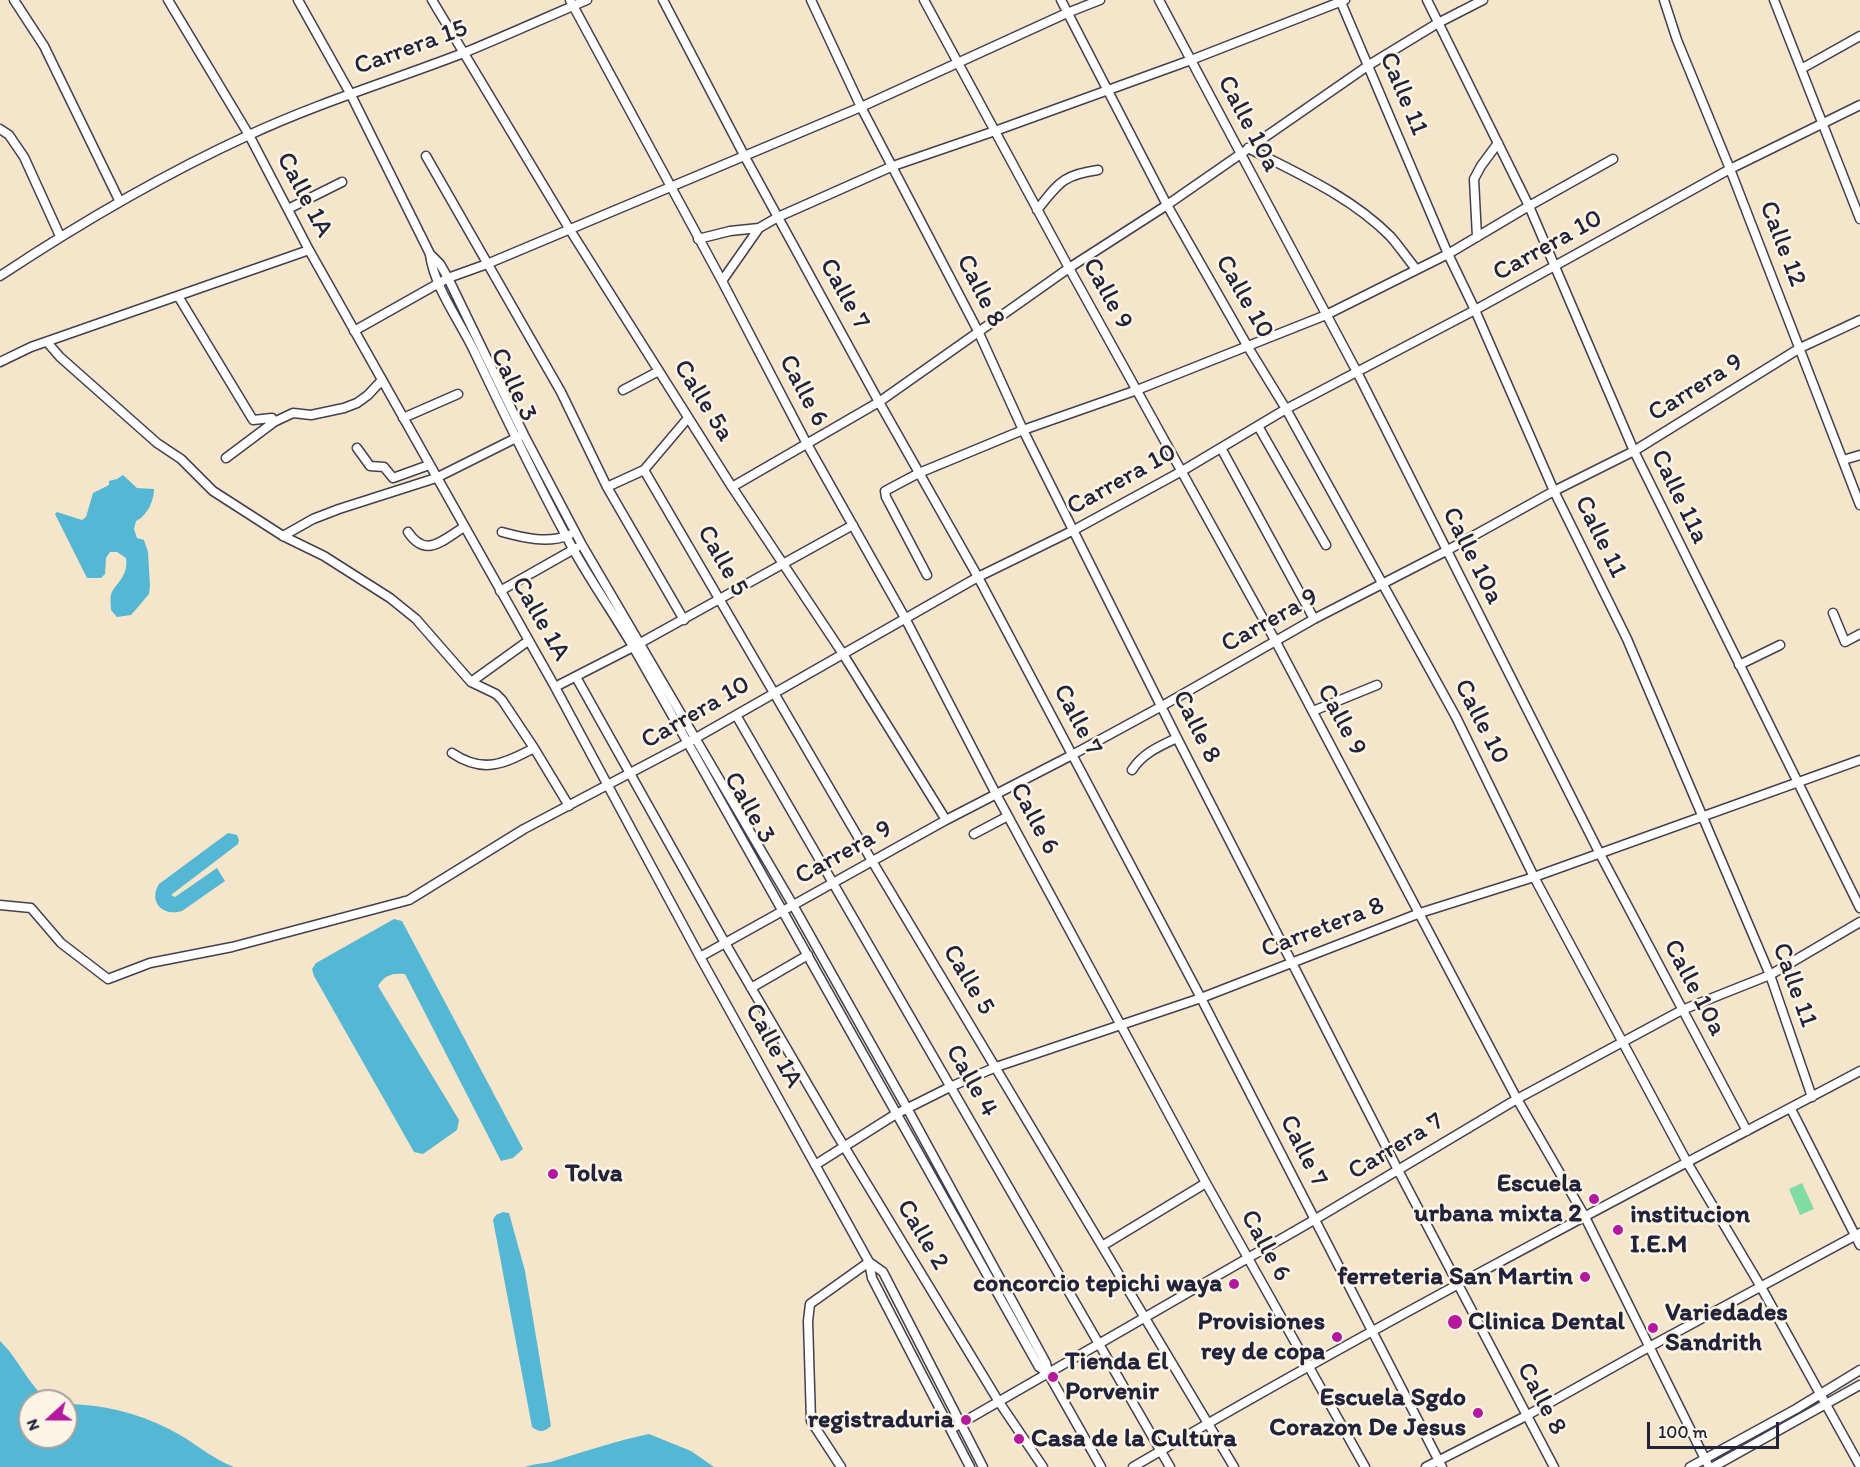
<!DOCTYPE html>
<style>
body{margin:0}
#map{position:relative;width:1860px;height:1467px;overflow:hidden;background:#f5e6cb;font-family:Itim,sans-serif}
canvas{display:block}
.north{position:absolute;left:18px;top:1389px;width:60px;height:60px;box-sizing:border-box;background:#fcf5e5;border:2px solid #a5a1a1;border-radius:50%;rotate:249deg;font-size:16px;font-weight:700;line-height:24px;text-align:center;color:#22223b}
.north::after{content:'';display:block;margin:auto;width:21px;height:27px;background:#b5179e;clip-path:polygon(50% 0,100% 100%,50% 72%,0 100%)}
.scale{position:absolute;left:1647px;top:1422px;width:132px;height:27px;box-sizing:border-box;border:3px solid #22223b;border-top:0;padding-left:8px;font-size:18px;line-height:21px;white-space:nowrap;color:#22223b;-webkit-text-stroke:4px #fcf5e5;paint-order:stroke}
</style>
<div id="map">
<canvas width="1860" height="1467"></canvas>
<div class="north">N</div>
<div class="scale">100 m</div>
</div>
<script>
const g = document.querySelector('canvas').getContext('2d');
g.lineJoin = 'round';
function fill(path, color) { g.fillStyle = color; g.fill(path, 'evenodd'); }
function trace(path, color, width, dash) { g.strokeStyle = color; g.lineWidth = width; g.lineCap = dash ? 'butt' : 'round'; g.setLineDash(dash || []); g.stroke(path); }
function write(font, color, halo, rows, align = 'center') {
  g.font = font + ' Itim,sans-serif'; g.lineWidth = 5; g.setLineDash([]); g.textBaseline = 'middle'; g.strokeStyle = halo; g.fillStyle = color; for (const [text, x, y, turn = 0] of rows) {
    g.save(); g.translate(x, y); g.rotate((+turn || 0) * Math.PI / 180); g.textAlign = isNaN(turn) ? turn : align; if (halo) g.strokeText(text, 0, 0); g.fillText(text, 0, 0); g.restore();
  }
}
fill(new Path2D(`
 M 1802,1183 L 1814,1209 L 1800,1215 L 1789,1189 Z`), '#81dca3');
fill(new Path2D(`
 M 123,475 L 137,488 L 154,489 C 154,501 147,516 136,521 L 134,529 L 137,538 L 144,540 L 148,552 L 150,586 L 149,594 L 131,615 L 117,617 L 111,610 C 111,604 109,596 113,590 C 121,579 128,573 126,558 L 117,552 L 110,552 L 106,558 L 105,574 L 101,578 L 87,578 L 55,514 L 57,512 L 82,520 L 86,517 L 93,493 L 109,485 L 109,481 L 117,479 Z
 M 228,833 L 237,835 L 239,840 L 238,844 L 171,895 L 175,897 L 217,868 L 225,881 L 182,911 C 163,917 148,902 159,884 Z
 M 394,919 L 402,921 L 523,1149 L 513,1158 L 501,1161 L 405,974 C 392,973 385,975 378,986 L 459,1120 L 457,1130 L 423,1154 L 414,1152 L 314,976 L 312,969 L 316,963 Z
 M 503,1212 L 509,1213 L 525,1271 L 551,1426 C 544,1432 540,1433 532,1427 L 493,1220 L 496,1215 Z
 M 0,1341 C 19,1359 28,1385 49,1401 L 30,1401 L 30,1437 L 66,1437 L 66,1404 C 102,1404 137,1413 169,1429 C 192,1440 210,1458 234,1467 L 0,1467 Z
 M 649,1434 L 691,1451 L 714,1467 L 525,1467 C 536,1463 547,1464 557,1460 C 589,1450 616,1441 649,1434 Z`), '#54b7d3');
const minor = new Path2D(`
 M 14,0 L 44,46 L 119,200
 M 168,0 L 249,135 L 309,250 L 555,687 L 700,957 L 869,1262 L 872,1278 L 970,1467
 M 298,0 L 350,93 L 430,254 L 440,264 L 448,278 L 524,435 L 582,545 L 793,905 L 907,1108 L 1046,1363 L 1048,1373
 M 432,0 L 570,230 L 732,487 L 843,654 L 946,820
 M 570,0 L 722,281 L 807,444 L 905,618 L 996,794 L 1206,1183 L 1365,1467
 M 663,0 L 745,157 L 879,402 L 978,577 L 1201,998 L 1442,1467
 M 811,0 L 861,107 L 978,331 L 1023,430 L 1177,738 L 1398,1170 L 1554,1467
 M 924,0 L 1069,268 L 1276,642 L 1517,1099 L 1584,1215 L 1709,1467
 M 1061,0 L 1167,205 L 1248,347 L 1286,409 L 1456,717 L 1534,877 L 1688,1164 L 1761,1287 L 1860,1466
 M 1159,0 L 1357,372 L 1600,854 L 1747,1131
 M 1340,0 L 1448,254 L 1475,310 L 1554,491 L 1627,639 L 1770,975 L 1812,1097
 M 1427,0 L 1529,206 L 1634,451 L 1860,908
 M 1664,0 L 1677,40 L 1730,169 L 1860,505
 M 1774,0 L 1860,219
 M 1801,69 L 1860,36
 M 0,129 L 9,135 L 24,157 L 60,236
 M 1248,148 C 1297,173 1350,196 1390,236 C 1399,246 1407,258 1416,269
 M 426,156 L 561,392 L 607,487 L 684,620
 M 288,209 L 342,182
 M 1037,210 C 1059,183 1062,175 1098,170
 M 1477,237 L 1474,179 L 1481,166 L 1498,143
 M 698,239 L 730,231 L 759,228
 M 430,255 C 435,289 460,321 475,353 C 506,418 537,483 572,547 C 591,582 615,615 635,650 C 771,888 903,1128 1039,1367 L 1048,1373 L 1101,1467
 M 0,276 C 80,223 162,175 249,135 C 320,102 394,80 466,52 C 507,35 547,17 587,0
 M 722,281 L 759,228 L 778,217 L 893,166 L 995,131 L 1191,60 L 1345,0
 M 178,296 L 253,420 L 272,418 L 274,422 L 293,413 L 311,415 L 344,408 L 357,403 L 368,395 L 382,380
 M 354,331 L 448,278 L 487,264 L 861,107 L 1067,13 L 1100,0
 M 47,342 L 60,357 L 157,443 L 181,459 L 213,491 L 283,536 L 324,556 L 390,598 L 416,619 L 471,682 L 496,694 L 502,700 L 534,748 L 569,806
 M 0,362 L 31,347 L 309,250
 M 623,390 L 659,371
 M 403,418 L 458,394
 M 1258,426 L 1326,545
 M 357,448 L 370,466 L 384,467 L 393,478 L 429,465
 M 1221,448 L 1314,619
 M 226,458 L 274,422
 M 1843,460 L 1860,455
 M 644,470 L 688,418
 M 607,487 L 644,470 L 872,861 L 1234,1467
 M 732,487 L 879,402 L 1069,268 L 1167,205 L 1369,65 L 1438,23 L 1483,0
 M 408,532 C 426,559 443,540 464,527
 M 502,532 C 524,538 548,544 569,535
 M 283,536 L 313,519 L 339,509 L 436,478 L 520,436
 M 927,575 L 886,497 L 885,491 L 919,473 L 1023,430 L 1137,390 L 1326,315 L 1448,254 L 1529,206 L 1613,159
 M 500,591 L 576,548
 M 1833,613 L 1845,642 L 1860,634
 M 1739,665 L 1780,645
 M 576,677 L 725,943 L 836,1133 L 999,1402 L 1043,1467
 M 471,682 L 528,641
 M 555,687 L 633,647 L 853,525
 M 1313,711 L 1377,685
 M 736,715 L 1170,1467
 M 452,753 C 483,774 504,764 534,748
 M 1132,770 C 1143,753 1160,746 1177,738
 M 974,834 L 1008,816
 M 0,905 L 31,908 L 61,943 L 108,979 L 150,963 L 232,947 L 409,900 L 524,829 L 687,743 L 978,577 L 1074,530 L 1182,471 L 1286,409 L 1475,310 L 1730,169 L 1860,105
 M 700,957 L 946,820 L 1072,755 L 1162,706 L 1314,619 L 1446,551 L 1554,491 L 1634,451 L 1800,348 L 1860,320
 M 751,988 L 808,955
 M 1791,1109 L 1860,1245
 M 815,1165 L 896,1114 L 950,1087 L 996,1067 L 1201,998 L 1420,913 L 1534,877 L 1860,760
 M 1102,1246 L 1206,1183
 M 869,1262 L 883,1272 L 983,1467
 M 951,1429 L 1314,1220 L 1517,1099 L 1682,1010 L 1770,975 L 1860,922
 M 841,1467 L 811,1421 L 808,1321 L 810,1304 L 869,1262
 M 1133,1467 C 1371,1327 1616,1200 1860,1071
 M 1426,1467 L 1526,1416 L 1649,1347 L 1860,1233
 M 1690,1467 L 1796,1409 L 1860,1370
 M 1713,1467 L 1860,1385`);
trace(minor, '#423f51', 11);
trace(minor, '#fff', 8);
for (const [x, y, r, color] of [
 [553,1174,6,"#b5179e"],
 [1594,1199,6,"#b5179e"],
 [1618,1230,6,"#b5179e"],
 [1585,1277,6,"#b5179e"],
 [1234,1284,6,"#b5179e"],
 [1455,1322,8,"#b5179e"],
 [1653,1328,6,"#b5179e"],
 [1337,1337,6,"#b5179e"],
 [1053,1377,6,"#b5179e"],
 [1478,1413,6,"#b5179e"],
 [966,1420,6,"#b5179e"],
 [1019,1439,6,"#b5179e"]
]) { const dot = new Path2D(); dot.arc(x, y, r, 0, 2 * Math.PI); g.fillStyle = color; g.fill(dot); trace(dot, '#fcf5e5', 2); }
write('26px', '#22223b', '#fcf5e5', [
 ["Carrera 15",411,48,-20],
 ["Calle 11",1403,94,67],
 ["Calle 10a",1248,124,62],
 ["Calle 1A",304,195,62],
 ["Calle 12",1782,244,69],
 ["Carrera 10",1548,246,-29],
 ["Calle 8",980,291,63],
 ["Calle 7",844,294,61],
 ["Calle 9",1107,294,61],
 ["Calle 10",1244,297,60],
 ["Calle 3",513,385,65],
 ["Carrera 9",1696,388,-32],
 ["Calle 6",803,391,62],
 ["Calle 5a",703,401,58],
 ["Carrera 10",1122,480,-29],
 ["Calle 11a",1679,497,64],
 ["Calle 11",1600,537,64],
 ["Calle 10a",1472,556,63],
 ["Calle 5",722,561,60],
 ["Calle 1A",540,619,60],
 ["Carrera 9",1270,621,-29],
 ["Carrera 10",696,713,-30],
 ["Calle 7",1077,720,62],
 ["Calle 9",1341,720,62],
 ["Calle 10",1481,722,63],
 ["Calle 8",1196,727,63],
 ["Calle 3",749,808,60],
 ["Calle 6",1034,819,62],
 ["Carrera 9",844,853,-29],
 ["Carretera 8",1323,928,-21],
 ["Calle 5",968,980,59],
 ["Calle 11",1794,985,70],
 ["Calle 10a",1694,988,62],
 ["Calle 1A",773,1046,61],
 ["Calle 4",971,1081,60],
 ["Carrera 7",1396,1147,-31],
 ["Calle 7",1303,1151,63],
 ["Calle 2",922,1235,59],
 ["Calle 6",1265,1246,61],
 ["Calle 8",1541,1399,62]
]);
write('bold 26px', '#22223b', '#fcf5e5', [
 ["Tolva",565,1174],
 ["Escuela",1582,1184,"right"],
 ["urbana mixta 2",1582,1214,"right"],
 ["institucion",1630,1215],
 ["I.E.M",1630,1245],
 ["ferreteria San Martin",1573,1277,"right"],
 ["concorcio tepichi waya",1222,1284,"right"],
 ["Variedades",1665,1313],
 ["Sandrith",1665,1343],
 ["Provisiones",1325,1322,"right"],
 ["rey de copa",1325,1352,"right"],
 ["Clinica Dental",1468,1322],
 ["Tienda El",1065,1362],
 ["Porvenir",1065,1392],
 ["Escuela Sgdo",1466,1398,"right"],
 ["Corazon De Jesus",1466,1428,"right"],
 ["registraduria",954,1420,"right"],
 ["Casa de la Cultura",1031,1439]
], 'left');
</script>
